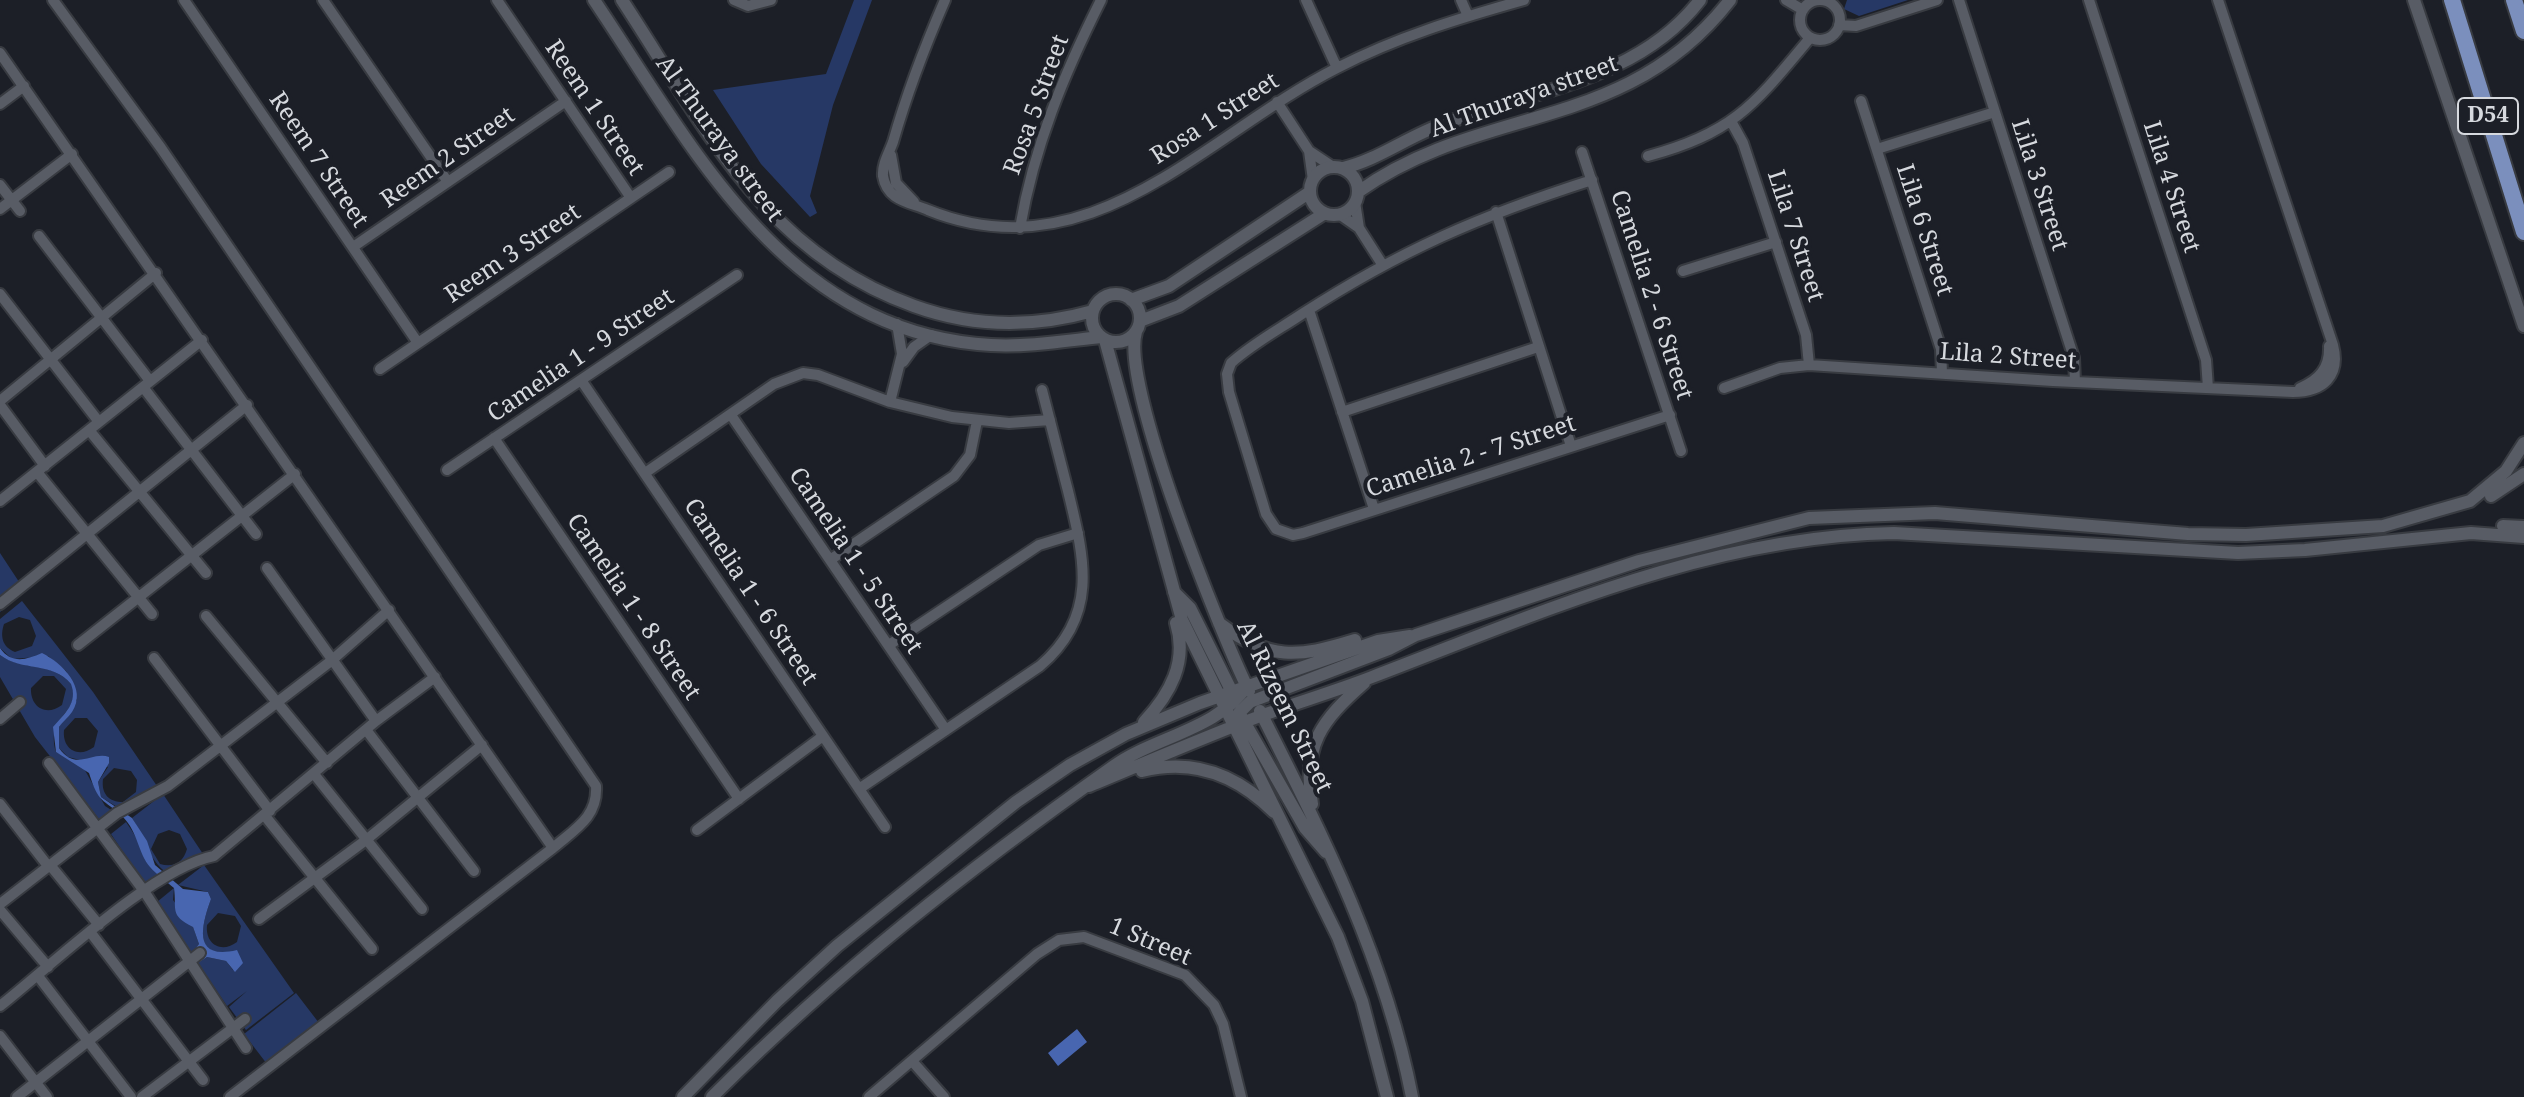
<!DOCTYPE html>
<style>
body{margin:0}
canvas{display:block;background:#1c1f27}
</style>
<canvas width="2524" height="1097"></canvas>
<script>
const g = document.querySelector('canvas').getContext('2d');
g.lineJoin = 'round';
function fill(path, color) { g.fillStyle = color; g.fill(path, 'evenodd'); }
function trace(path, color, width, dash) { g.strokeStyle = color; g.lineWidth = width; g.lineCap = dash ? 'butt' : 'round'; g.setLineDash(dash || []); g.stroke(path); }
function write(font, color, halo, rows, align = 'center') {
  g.font = font + ' "Noto Serif",serif'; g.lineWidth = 8; g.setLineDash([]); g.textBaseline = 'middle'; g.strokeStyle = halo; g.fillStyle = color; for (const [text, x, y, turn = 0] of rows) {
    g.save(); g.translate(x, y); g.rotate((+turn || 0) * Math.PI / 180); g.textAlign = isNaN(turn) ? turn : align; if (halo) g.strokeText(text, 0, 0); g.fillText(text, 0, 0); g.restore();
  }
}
fill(new Path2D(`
 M 854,0 L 872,0 L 833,105 L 810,196 L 817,213 L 810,217 L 761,164 L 713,90 L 826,74 Z
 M 1847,0 L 1908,0 L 1859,16 L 1844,9 Z
 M 0,553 L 25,591 L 0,612 Z
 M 22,601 L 93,692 L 159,789 L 127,813 L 101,797 L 98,782 L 108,767 L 68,757 L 59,748 L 59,727 L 77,700 L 66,671 L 48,656 L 12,659 L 0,648 L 0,619 ZM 19,617 L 30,620 L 36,636 L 32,646 L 15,652 C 2,647 0,636 4,624 ZM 75,718 L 87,718 L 98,731 L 94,747 C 78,759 62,749 64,730 ZM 114,768 L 131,771 L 137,780 L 136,792 L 123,802 C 109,802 101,794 103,779 Z
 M 0,655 C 22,671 52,661 71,684 C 83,714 45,713 56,752 L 82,765 L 105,806 L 122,817 L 106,828 L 35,737 L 0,677 ZM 43,676 L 54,676 L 66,689 L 62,705 C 46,717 30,707 31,688 Z
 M 163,794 L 203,854 L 172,877 C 147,860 148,843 132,818 ZM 169,830 L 180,834 L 187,849 C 183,863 173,868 160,864 L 151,849 L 158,834 Z
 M 126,822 C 143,846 145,859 166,881 L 150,892 L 111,834 Z
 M 204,865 L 294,993 L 246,1030 L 229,1007 L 247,991 L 227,1006 L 198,963 L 207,957 L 226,961 L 233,970 L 237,951 C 191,961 202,924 211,899 L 208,892 L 178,885 ZM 218,913 L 235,916 L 241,926 L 237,942 C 221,954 205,944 207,925 Z
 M 174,888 L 173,900 L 193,927 L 199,944 L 191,954 L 157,902 Z
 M 296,993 L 319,1023 L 267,1064 L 244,1034 Z`), '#263865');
fill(new Path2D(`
 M 0,648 C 11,664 26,660 42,653 C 62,663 88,688 72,712 C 68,718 63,721 59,727 L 59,748 C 76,772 92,751 109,757 L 109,763 L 98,782 L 101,797 L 132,818 L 147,841 L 155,865 L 183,889 L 208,892 L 211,899 C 202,924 191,961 237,950 L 243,963 L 235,972 L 226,961 L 207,957 L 198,963 L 191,954 L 199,944 L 193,927 C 169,915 177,910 174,888 C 167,882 157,875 150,867 C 138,853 138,832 123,817 C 102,797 99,805 89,773 L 56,752 L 53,727 C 65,713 78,703 71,684 C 52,661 22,672 0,655 Z
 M 1077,1029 L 1087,1042 L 1058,1066 L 1048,1053 Z`), '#4866b0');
const minor = new Path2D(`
 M 53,0 L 161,148 L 596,786 C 598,817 575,829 553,848 L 230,1097
 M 184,0 L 418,343
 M 323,0 L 448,182
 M 497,0 L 631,198
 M 734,0 L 748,6 L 771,0
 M 945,0 C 925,46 907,93 893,142 C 889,153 882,164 883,176 C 887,201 910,202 928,210 C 1091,276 1205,135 1337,68 C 1397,37 1460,18 1524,0
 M 1306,0 L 1337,68
 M 1461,0 L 1468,16
 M 1786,0 L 1803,10
 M 1959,0 L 2074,358 L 2075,382
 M 2089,0 L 2206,360 L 2208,388
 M1800 20a20 20 0 1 1 40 0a20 20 0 1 1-40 0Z
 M 1839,25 L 1856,26 L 1937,0
 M 0,53 L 553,848
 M 1861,101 L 1941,349 L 1942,373
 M 1277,102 L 1309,151 L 1333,167
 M 0,104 L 24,86
 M 1732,123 L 1743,143 L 1806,335 L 1809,365
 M 1877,149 L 1995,112
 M 1309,151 L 1313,180
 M 1582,152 L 1681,451
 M 891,155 L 896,183 L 914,202
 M 1648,156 C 1734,133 1755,104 1810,38
 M 1592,180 C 1480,216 1401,250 1302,314 C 1278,330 1252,344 1231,363 L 1227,374 L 1229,392 L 1266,514 L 1276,529 L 1293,535 L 1303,533 L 1670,415
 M 0,185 L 20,211
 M 1355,202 L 1359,228
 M 0,209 L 72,154
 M 1496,212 L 1571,446
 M 1339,214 L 1359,228 L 1382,264
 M 1020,228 C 1034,146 1064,74 1101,0
 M 39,236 L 150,381
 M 353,247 L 566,101
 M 1683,271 L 1776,242
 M 0,294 L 99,422
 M 1309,310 L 1374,509
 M 903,362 L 914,347 L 931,335
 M 380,369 L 669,172
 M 581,380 L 885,827
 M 143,387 L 256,534
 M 1724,388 L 1780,368 L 1809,365 L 2053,381 L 2293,392 C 2323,392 2341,376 2333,345 L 2218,0
 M 2300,388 C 2319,380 2330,368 2329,346
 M 0,401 L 156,273
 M 890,402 L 902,354 L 897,324
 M 0,405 L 45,466
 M 1342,412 L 1538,347
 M 731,415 L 946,730
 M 89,430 L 206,573
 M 494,438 L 739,799
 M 447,470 L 737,275
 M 37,472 L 152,614
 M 645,473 L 774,384 L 803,373 L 818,375 L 890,402 L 952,417 L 1009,423 L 1050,420
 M 0,501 L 202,340
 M 830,560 L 954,476 L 970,455 L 977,421
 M 267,568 L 376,721
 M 0,604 L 247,405
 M 206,616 L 327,763
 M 78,645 L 295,474
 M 889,645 L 1039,545 L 1078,533
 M 154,658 L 270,811
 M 0,719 L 20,702
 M 367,731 L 474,871
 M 49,763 L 144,891 L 246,1048
 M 314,774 L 422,909
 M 859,789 L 1040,666 C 1100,615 1084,557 1068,491 C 1059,457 1051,424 1042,390
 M 0,804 L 48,866
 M 265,816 L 372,949
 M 697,830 L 823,736
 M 50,865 L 99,925
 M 0,904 L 117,813 L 168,786 L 331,661 L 389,610
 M 0,910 L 48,967
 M 259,919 L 366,840 L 482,745
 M 91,933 L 203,1080
 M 38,976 L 131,1097
 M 0,1006 C 52,965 153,868 214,856 L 376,721 L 435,677
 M 0,1036 L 47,1097
 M 912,1061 L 944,1097
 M 17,1097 L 200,953
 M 142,1097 L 245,1019
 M 869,1097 L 1037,954 L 1059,940 L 1084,937 L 1185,975 L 1214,1005 L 1223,1024 L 1241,1097`);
const tertiary = new Path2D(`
 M 594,0 C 695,150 786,333 991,345 C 1028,347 1064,341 1101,337
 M 622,0 C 705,126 763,252 914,306 C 972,327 1033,328 1093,311
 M 2414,0 L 2524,326
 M1310 191a24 24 0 1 1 48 0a24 24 0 1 1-48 0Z
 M 1343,168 C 1375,161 1406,138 1438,126 C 1528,91 1637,82 1700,0
 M 1358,192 C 1482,103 1625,135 1730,0
 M1092 318a24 24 0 1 1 48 0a24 24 0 1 1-48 0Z
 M 1131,300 L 1169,286 L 1310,192
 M 1140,321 L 1179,306 L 1325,213
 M 1136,332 C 1120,384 1221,634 1249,691
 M 1105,340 L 1182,620 L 1338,937 L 1362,1001 L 1387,1097
 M 2491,496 L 2524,474
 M 2503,526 L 2524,527
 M 1174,592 L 1190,608 L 1234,696
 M 1219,623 C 1270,661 1297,658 1355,640
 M 1260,711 C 1323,836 1385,958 1412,1097
 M 1241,716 L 1305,828 L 1326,852
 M 1144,722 C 1170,694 1188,662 1176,623
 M 1234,727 L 1239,713 L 1250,702 L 1389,649 L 1416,635 L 1639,561 L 1809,518 L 1935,513 L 2188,534 L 2246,535 L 2383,526 L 2470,501 L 2506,471 L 2524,443
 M 1142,771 C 1193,758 1237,775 1274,812
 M 1089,786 C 1147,762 1204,737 1263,715 C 1299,702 1336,691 1372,677 C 1540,613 1711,536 1894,533 L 2238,553 L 2305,550 L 2471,533 L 2524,537
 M 1312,804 C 1302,745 1322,720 1364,683
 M 683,1097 L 777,1001 L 837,946 L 1016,802 L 1070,765 L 1126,734 L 1200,703 L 1378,641 L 1410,636
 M 712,1097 C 836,973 971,867 1114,766 C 1154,737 1220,729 1247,685`);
const primary = new Path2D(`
 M 2452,0 L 2524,232
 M 2514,0 L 2524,31`);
trace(minor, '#383b41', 14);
trace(tertiary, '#383b41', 16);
trace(primary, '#383b41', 20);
trace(minor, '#585c65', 10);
trace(tertiary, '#585c65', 12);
trace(primary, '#7b8fbd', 16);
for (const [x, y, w] of [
 [2488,116,60]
]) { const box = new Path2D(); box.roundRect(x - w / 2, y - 18, w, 36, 6); g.fillStyle = '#1c1f27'; g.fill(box); trace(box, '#d6d9de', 2); }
write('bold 22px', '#d6d9de', null, [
 ["D54",2488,116]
]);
write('24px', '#d6d9de', '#1c1f27', [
 ["Al Thuraya street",1524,97,-20],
 ["Rosa 5 Street",1037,105,-70],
 ["Reem 1 Street",594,108,56],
 ["Rosa 1 Street",1215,119,-33],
 ["Al Thuraya street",719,139,54],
 ["Reem 2 Street",448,158,-35],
 ["Reem 7 Street",318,160,56],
 ["Lila 3 Street",2039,185,72],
 ["Lila 4 Street",2171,187,72],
 ["Lila 6 Street",1924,230,72],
 ["Lila 7 Street",1795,236,72],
 ["Reem 3 Street",513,254,-34],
 ["Camelia 2 - 6 Street",1651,295,72],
 ["Camelia 1 - 9 Street",581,356,-34],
 ["Lila 2 Street",2008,357,4],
 ["Camelia 2 - 7 Street",1471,457,-18],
 ["Camelia 1 - 5 Street",855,561,56],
 ["Camelia 1 - 6 Street",750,592,56],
 ["Camelia 1 - 8 Street",633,607,56],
 ["Al Rizeem Street",1284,707,64],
 ["1 Street",1150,942,23]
]);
</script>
